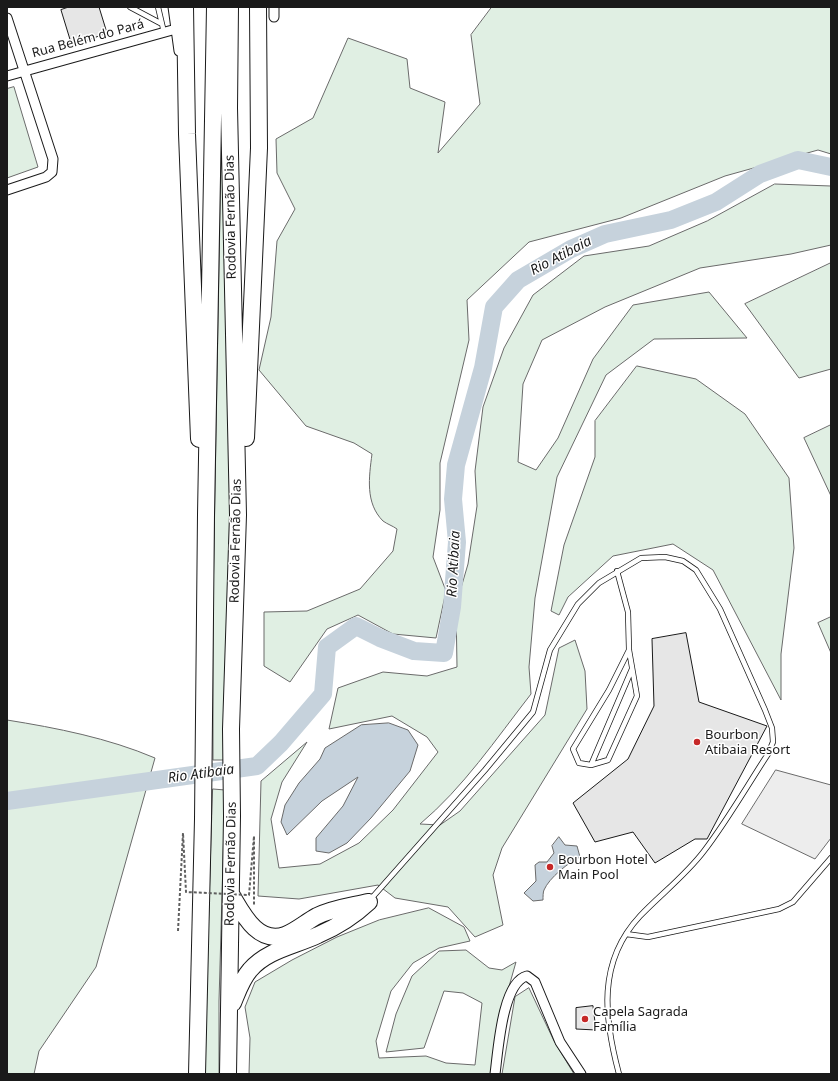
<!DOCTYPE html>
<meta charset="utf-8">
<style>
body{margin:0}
#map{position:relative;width:838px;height:1081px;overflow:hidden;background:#fff;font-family:"Noto Sans",sans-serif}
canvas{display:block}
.frame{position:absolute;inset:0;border:8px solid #1a1a1a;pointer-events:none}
</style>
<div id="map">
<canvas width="838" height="1081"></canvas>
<div class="frame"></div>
</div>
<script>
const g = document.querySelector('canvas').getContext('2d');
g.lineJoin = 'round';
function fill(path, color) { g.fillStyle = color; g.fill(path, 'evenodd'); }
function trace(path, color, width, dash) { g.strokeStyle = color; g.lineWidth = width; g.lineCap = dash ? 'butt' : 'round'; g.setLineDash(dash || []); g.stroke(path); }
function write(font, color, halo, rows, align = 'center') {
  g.font = font + ' "Noto Sans",sans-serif'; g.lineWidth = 3; g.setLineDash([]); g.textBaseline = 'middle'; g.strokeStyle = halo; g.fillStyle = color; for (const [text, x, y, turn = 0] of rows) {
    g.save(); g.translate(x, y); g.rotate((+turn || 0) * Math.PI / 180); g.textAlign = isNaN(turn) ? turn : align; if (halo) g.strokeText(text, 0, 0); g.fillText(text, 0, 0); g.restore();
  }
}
const green = new Path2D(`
 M 492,7 L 831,7 L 831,154 L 818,150 L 725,176 L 621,218 L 529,242 L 467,300 L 469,340 L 440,463 L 440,510 L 433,557 L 446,591 L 436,638 L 393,634 L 358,615 L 327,629 L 290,682 L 264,666 L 264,612 L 307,611 L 360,589 L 393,551 L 397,529 C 393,526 387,524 383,521 C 365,503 369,477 372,454 L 354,443 L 306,426 L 259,370 L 271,317 L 277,241 L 295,209 L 277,173 L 276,139 L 313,118 L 348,38 L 407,59 L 410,88 L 445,102 L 438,153 L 480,104 L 471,35 Z
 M 14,87 L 38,167 L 7,178 L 7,89 Z
 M 222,100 L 231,473 L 226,760 L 213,760 L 213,603 Z
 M 775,184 L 831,186 L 831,245 L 791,254 L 700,268 L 605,307 L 542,340 L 523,384 L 518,462 L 536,470 L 558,438 L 593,359 L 633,305 L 709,292 L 747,338 L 654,339 L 606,375 L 557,477 L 535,598 L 529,667 L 531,694 C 496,739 463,788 420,824 L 440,825 L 460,811 L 545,715 L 559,648 L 575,640 L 585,671 L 587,709 L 502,848 L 493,875 L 503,925 L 475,937 L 448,907 L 395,898 L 378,885 L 299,899 L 258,896 L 261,781 L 307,742 L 282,782 L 271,819 L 279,868 L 320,864 L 359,843 L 393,810 L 438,752 L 427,737 L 392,716 L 329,729 L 338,688 L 383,672 L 427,676 L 457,667 L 456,605 L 468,564 L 477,506 L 475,471 L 483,407 L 504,348 L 533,295 L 584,256 L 649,246 L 707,221 Z
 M 831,263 L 831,369 L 799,378 L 745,304 Z
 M 637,366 L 696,379 L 745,414 L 789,478 L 794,548 L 781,654 L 781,700 L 713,570 L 673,544 L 613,556 L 568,597 L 559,615 L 551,611 L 564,545 L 595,457 L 595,421 Z
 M 831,425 L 831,496 L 804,438 Z
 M 831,617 L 831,653 L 818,623 Z
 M 7,720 C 57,728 108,738 155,758 L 96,967 L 39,1051 L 34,1074 L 7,1074 Z
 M 213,789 L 225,790 L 219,1001 L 219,1074 L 204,1074 Z
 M 429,908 L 464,927 L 470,941 L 439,948 L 413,963 L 391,991 L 376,1041 L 379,1058 L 426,1056 L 446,1063 L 475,1065 L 482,1003 L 463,993 L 444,991 L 424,1048 L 386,1052 L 396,1014 L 412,976 L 439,951 L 466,950 L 489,968 L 502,970 L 516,962 L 508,990 L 491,1074 L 249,1074 L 250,1038 L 245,1007 L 255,982 L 292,960 L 337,937 L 379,920 Z
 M 529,988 L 554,1041 L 574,1074 L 502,1074 L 515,997 Z`);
fill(green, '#e0efe3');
trace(green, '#6a6a6a', 1);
const parking = new Path2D(`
 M 776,770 L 831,785 L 831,838 L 815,859 L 742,824 Z`);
fill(parking, '#ededed');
trace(parking, '#6a6a6a', 1);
const water = new Path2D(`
 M 389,723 L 408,730 L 418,745 L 410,771 L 371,818 L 347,843 L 329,853 L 316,851 L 316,838 L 343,806 L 358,777 L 322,801 L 287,835 L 281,822 L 285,805 L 299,783 L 320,759 L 325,748 L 361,725 Z
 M 559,837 L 565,845 L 577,846 L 580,857 C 569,862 549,878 544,890 C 543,892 543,897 543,900 L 533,901 L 524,893 L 536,881 L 535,865 L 539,862 L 547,862 L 554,853 L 552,846 Z`);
fill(water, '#c6d2dc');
trace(water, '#6a6a6a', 1);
trace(new Path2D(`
 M 7,801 L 257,766 L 281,743 L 323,694 L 327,647 L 356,626 L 380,638 L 414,651 L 444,653 L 452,607 L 457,542 L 453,499 L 456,465 L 483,368 L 494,307 L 518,280 L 571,249 L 605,234 L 671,220 L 716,202 L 760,174 L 798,160 L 831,167`), '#c6d2dc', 18);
const building = new Path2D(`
 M 69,7 L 99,7 L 107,33 L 72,46 L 61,10 Z
 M 686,633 L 699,702 L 767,726 L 707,839 L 695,839 L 655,863 L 633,832 L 595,842 L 573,803 L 628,759 L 654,706 L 652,639 Z
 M 593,1006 L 596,1030 L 576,1029 L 576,1008 Z`);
fill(building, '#e6e6e6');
trace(building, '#1a1a1a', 1);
const lane = new Path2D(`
 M 130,7 L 162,24 L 164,32
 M 158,7 L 162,24
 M 617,571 L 628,612 L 629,650 L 637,696 L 608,760 L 591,765 L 579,763 L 573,749 L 609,690 L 629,650
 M 591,765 L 632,669
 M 370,900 L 485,770 L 533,712 L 550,650 L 578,604 L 599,583 L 641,558 L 665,557 L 683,561 L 696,570 L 720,609 L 765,710 L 772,728 L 773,742 L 768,754 C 747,786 727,821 704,851 C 686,875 661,894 640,916 C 597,962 604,1018 619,1074
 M 626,934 L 648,937 L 779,909 L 793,902 L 831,858`);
const street = new Path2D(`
 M 173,7 L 179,51
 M 274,17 L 274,7
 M 7,18 L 53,159 L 52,172 L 46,177 L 7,190
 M 7,76 L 176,29
 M 495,1074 C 498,1052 502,982 527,976 L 535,982 L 560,1042 L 581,1074`);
const highway = new Path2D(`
 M 185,7 L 187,134 L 199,439
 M 246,438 L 259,148 L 258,7
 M 231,894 C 242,912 257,945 285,935 C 296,931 306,922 317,916 C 333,908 351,906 368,902
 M 233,1003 C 238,991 242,979 250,970 C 267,950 295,946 318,935 C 337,927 354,916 369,902
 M 197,1074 L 203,819 L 206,514 L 215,7
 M 228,1074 L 232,816 L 231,729 L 238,515 L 229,108 L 230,7`);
trace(lane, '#1a1a1a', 6);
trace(street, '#1a1a1a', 11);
trace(highway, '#1a1a1a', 18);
trace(lane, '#fff', 4.5);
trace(street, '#fff', 9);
trace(highway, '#fff', 16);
trace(new Path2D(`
 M 178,931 L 183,833 L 186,892 L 249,895 L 254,836 L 254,906`), '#5f5f5f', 2, [3, 2]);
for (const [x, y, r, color] of [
 [697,742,4,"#c62828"],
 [550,867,4,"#c62828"],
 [585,1019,4,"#c62828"]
]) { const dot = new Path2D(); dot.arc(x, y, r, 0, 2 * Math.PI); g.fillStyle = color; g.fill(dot); trace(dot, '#fff', 1.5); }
write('13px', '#1a1a1a', '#fff', [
 ["Rua Belém do Pará",88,39,-15],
 ["Rodovia Fernão Dias",231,217,-91],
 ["Rodovia Fernão Dias",236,541,-89],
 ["Rodovia Fernão Dias",231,864,-89]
]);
write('13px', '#1a1a1a', '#fff', [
 ["Bourbon",705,735],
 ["Atibaia Resort",705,750],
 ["Bourbon Hotel",558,860],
 ["Main Pool",558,875],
 ["Capela Sagrada",593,1012],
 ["Família",593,1027]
], 'left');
write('italic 14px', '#1a1a1a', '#fff', [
 ["Rio Atibaia",561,256,-28],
 ["Rio Atibaia",454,564,-87],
 ["Rio Atibaia",201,774,-8]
]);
</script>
